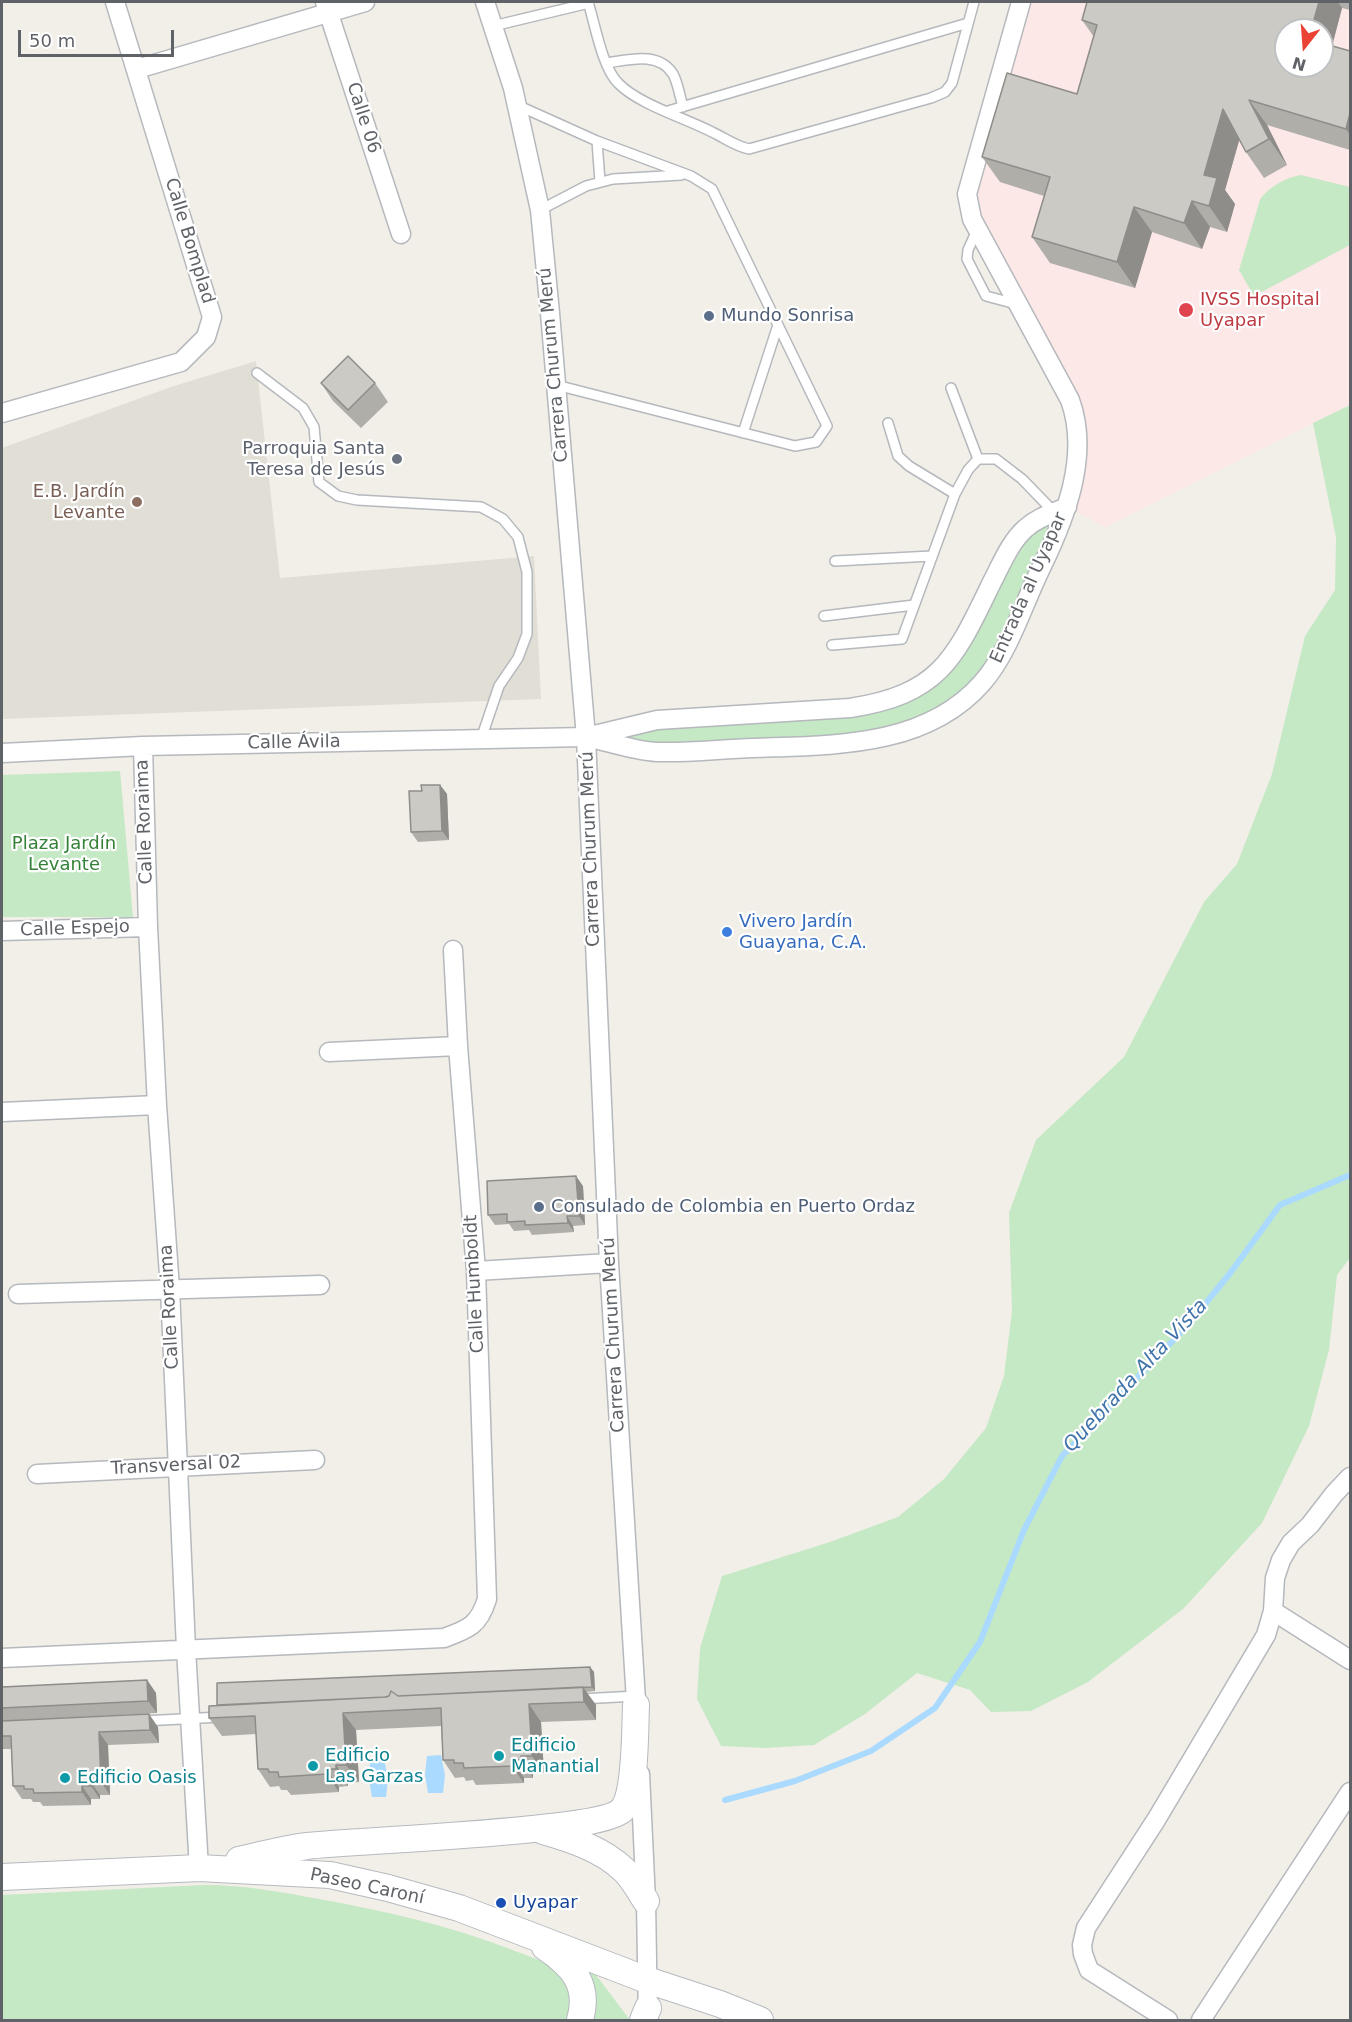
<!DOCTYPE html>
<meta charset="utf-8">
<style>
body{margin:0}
#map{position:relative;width:1352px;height:2022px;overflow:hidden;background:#f1efe8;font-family:"DejaVu Sans",sans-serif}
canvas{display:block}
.frame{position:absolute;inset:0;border:3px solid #5f6368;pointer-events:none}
.north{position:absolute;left:1274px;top:18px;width:60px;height:60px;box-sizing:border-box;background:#fff;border:2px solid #bfc1c3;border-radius:50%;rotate:197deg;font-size:16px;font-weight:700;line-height:24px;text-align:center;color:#5f6368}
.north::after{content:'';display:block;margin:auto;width:21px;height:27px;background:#ea4335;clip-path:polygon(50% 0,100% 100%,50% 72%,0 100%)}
.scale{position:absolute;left:18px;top:30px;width:156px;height:27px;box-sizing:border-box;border:3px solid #5f6368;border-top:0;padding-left:8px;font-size:18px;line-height:21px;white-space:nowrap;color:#5f6368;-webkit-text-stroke:4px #fff;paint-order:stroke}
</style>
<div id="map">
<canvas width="1352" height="2022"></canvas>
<div class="frame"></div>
<div class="north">N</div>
<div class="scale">50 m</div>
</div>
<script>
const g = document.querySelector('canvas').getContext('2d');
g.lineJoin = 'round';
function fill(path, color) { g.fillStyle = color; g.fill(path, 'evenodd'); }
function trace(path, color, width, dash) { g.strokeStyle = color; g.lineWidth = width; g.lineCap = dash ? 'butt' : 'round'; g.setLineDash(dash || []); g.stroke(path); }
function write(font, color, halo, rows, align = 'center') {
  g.font = font + ' "DejaVu Sans",sans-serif'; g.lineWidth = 4.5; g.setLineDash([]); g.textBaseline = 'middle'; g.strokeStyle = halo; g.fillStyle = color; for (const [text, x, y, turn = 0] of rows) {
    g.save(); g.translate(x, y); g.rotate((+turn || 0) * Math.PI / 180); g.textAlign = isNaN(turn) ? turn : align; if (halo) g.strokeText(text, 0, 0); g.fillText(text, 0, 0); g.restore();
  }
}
fill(new Path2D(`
 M 256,361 L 280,578 L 534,556 L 541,699 L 2,719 L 2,448 L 174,386 Z`), '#e1ded6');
fill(new Path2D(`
 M 1023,2 L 1350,2 L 1350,405 L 1105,527 L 1067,507 L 1078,436 L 972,219 L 971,180 ZM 1286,30 L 1322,30 L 1322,66 L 1286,66 Z`), '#fce8e6');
fill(new Path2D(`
 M 1301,175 L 1350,187 L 1350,245 L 1254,296 L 1239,270 L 1260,200 C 1267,188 1287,177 1301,175 Z
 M 1350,405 L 1350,1258 L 1337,1275 L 1329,1350 L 1309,1426 L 1262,1523 L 1183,1609 L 1088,1682 L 1031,1711 L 991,1712 L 970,1690 L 917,1673 L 865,1714 L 814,1745 L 765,1748 L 721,1746 L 697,1699 L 700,1648 L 722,1576 L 830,1542 L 898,1517 L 944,1479 L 986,1428 L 1004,1376 L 1012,1311 L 1009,1213 L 1036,1140 L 1124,1057 L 1204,902 L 1237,864 L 1272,774 L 1305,636 L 1335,590 L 1336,537 L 1313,423 Z
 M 1067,507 L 981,684 L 907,731 L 655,752 L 586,737 L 657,720 L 850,708 L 940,671 L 1007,551 Z
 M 120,771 L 133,917 L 2,917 L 2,775 Z
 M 205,1885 C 244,1885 281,1892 319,1899 C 384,1911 448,1925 510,1949 C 524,1955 543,1959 555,1970 C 569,1983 574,2002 571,2020 L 2,2020 L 2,1895 Z
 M 588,1971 L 596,1975 L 630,2020 L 593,2020 L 594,2012 L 586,1972 Z`), '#c5e8c5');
fill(new Path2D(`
 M 441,1755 L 445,1775 L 443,1793 L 428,1793 L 425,1775 L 427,1756 Z
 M 384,1759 L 388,1778 L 386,1797 L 372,1797 L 369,1779 L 370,1760 Z`), '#aadaff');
trace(new Path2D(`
 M 725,1800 L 795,1781 L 871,1751 L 935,1708 L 980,1642 L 1024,1530 L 1062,1456 L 1189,1324 L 1231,1272 L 1280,1205 L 1350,1175`), '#aadaff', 6);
const lane = new Path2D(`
 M 588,2 C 595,24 602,67 618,83 C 638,104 685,118 712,132 C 725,138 735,146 749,149 L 931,98 L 945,92 L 952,83 L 974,2
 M 493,26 L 589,3
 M 606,63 C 629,60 658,51 673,74 C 678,83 680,97 683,107
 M 517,105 L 597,141 L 691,176 L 712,189 L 827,426 L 816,442 L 795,446 L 556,385
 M 668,111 L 968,23
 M 597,141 L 600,182
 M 540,210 L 586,186 L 613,179 L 681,175
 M 977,230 L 968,250 L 967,259 L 986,296 L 1016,304
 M 257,373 L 303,408 L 314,427 L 319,482 L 338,496 L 357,500 L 481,507 L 503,519 L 518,537 L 527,572 L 527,634 L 518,658 L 499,686 L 481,739
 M 951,388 L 978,459
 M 888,423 L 898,456 L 909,466 L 955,494
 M 743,433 L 778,325
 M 835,561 L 932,556
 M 824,616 L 914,605
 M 832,645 L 902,639 L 955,494 L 968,470 L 978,459 L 996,459 L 1022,479 L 1054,512
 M 581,1699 L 636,1696
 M 142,1721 L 221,1717`);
const street = new Path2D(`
 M 325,2 L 401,234
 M 485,2 L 513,88 L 540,210 L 550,313 L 586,737 L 609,1263 L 637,1717
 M 137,69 L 365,2
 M 2,413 L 181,362 L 206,337 L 212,317 L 115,2
 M 591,738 C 612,743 636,751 657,752 C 689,753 721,749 753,748 C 832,745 925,748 982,683 C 1010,651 1023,604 1042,566 C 1066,516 1090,455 1070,400 L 972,219 L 967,194 L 1021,2
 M 143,746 L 148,927 L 157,1105 L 170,1289 L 186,1649 L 199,1868
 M 2,753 L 143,746 L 586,737 L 657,720 L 850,708 C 941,694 955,658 992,582 C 1002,563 1010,542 1026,528 C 1038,517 1053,513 1067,507
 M 2,931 L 148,927
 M 329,1052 L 458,1046
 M 2,1112 L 157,1105
 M 476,1271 L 609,1263
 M 18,1294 L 320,1285
 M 37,1474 L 315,1460
 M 1273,1611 L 1350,1660
 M 2,1658 L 444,1638 C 469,1629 479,1625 487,1599 L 476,1271 L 458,1046 L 453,950
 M 640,1774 L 646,1901 L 648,2020
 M 1168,2020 L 1089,1970 L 1083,1954 L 1082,1945 L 1086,1928 L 1156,1820 L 1266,1635 L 1273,1611 L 1275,1578 L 1281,1560 L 1291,1543 L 1310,1525 L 1334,1494 L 1350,1477
 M 1201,2020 L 1350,1792`);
const secondary = new Path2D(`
 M 543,1831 C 571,1839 602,1849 624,1870 C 633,1878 639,1891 646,1901
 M 239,1860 C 261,1855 284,1849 307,1846 C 354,1840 603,1833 623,1809 C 636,1792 635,1728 636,1705
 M 2,1877 L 199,1868 L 330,1875 L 388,1888 L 459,1908 L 647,1980 L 720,2004 L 760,2020
 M 545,1947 C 573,1966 590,1985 580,2020
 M 643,2020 L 648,2008`);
trace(lane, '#b5b8bc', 12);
trace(street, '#b5b8bc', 21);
trace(secondary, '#b6babf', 28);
trace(lane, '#fff', 9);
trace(street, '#fff', 18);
trace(secondary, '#fff', 26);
fill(new Path2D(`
 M 1087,2 L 1350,2 L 1350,10 L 1342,8 L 1332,46 L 1350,51 L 1350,150 L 1267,125 L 1287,165 L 1264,178 L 1246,152 L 1239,140 L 1225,190 L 1235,204 L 1227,232 L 1210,227 L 1202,249 L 1152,232 L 1135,288 L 1050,263 L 1032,237 L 1044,196 L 1000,182 L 982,157 L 1077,94 L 1094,37 L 1082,20 Z
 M 321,383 L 375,383 L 388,402 L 361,428 L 333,401 Z
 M 440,785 L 447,794 L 449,840 L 418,842 L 411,832 L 422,791 Z
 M 583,1186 L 585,1225 L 573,1226 L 574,1232 L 532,1235 L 529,1230 L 514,1231 L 509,1224 L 495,1225 L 488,1215 Z
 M 590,1667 L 594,1672 L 595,1691 L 586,1692 L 596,1705 L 596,1720 L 541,1722 L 544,1773 L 533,1774 L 533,1778 L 524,1778 L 524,1783 L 476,1785 L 473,1780 L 466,1781 L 464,1777 L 455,1778 L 443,1760 L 441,1726 L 356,1730 L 359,1782 L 348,1783 L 348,1786 L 339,1787 L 339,1792 L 291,1795 L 287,1790 L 281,1790 L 279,1786 L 270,1787 L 258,1769 L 256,1734 L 222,1736 L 209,1718 Z
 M 147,1680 L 156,1693 L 157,1713 L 2,1721 L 2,1687 Z
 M 2,1721 L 158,1727 L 159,1743 L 108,1745 L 110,1795 L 100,1795 L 100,1799 L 91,1799 L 91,1805 L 43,1806 L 40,1802 L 33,1802 L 31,1799 L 22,1799 L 13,1786 L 11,1749 L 2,1749 Z`), '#afaea9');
fill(new Path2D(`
 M 1319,2 L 1338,2 L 1342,8 L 1327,65 L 1322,58 L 1322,30 L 1311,30 Z
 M 1249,100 L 1267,125 L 1287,165 L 1269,139 Z
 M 1223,109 L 1241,134 L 1225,190 L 1235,204 L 1227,232 L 1209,206 L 1204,175 Z
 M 1350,113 L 1350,135 L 1346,129 Z
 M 1192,201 L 1210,227 L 1202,249 L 1184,223 Z
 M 1134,207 L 1152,232 L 1135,288 L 1117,262 Z
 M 440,785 L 447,794 L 449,840 L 442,831 Z
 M 576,1176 L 583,1186 L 585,1225 L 579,1216 Z
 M 567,1216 L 573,1226 L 574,1232 L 568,1223 Z
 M 590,1667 L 594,1672 L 595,1691 L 592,1687 Z
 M 147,1680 L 156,1693 L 157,1713 L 148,1701 Z
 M 583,1687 L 596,1705 L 596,1720 L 584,1702 Z
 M 529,1704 L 541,1722 L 544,1773 L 532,1756 Z
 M 343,1713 L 356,1730 L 359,1782 L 346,1765 Z
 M 149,1714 L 158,1727 L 159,1743 L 150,1730 Z
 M 99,1732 L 108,1745 L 110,1795 L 101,1782 Z
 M 521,1756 L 533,1774 L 533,1778 L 521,1760 Z
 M 512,1760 L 524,1778 L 524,1783 L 512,1766 Z
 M 336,1765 L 348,1783 L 348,1786 L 336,1769 Z
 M 326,1769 L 339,1787 L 339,1792 L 327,1774 Z
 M 91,1782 L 100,1795 L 100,1799 L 91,1786 Z
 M 82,1786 L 91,1799 L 91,1805 L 82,1792 Z`), '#8f8d8a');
const building = new Path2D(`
 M 1087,2 L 1319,2 L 1311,30 L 1286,30 L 1286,66 L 1322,66 L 1322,43 L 1350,51 L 1350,113 L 1346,129 L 1249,100 L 1269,139 L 1246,152 L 1223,109 L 1204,175 L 1217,178 L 1209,206 L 1192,201 L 1184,223 L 1134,207 L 1117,262 L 1032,237 L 1050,177 L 982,157 L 1007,73 L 1077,94 L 1097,25 L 1082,20 Z
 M 348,356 L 375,383 L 348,410 L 321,383 Z
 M 421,785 L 440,785 L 442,831 L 411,832 L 409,791 L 422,791 Z
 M 576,1176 L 579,1216 L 567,1216 L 568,1223 L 525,1225 L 525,1221 L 507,1222 L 507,1214 L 488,1215 L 487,1181 Z
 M 590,1667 L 592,1687 L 398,1696 L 391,1691 L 389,1696 L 386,1697 L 217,1705 L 217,1683 Z
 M 147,1680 L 148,1701 L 2,1708 L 2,1687 Z
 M 583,1687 L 584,1702 L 529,1704 L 532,1756 L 521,1756 L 521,1760 L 512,1760 L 512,1766 L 464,1768 L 463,1763 L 454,1763 L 454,1760 L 443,1760 L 441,1708 L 343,1713 L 346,1765 L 336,1765 L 336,1769 L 326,1769 L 327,1774 L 279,1777 L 278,1772 L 269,1772 L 268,1769 L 258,1769 L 255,1716 L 209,1718 L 209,1706 L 385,1697 L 389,1696 L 391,1691 L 398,1696 Z
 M 149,1714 L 150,1730 L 99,1732 L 101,1782 L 91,1782 L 91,1786 L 82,1786 L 82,1792 L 34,1793 L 33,1789 L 24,1789 L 24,1786 L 13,1786 L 11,1736 L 2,1736 L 2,1721 Z`);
fill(building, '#cccac5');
trace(building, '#8f8d8a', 1.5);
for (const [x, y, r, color] of [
 [1186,310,8,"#e0444e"],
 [709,316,6,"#5c6f8a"],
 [397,459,6,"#6b7280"],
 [137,502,6,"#8d6e63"],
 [727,932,6,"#3f7fe0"],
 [539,1207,6,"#5c6f8a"],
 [499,1756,6,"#0f9aa8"],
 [313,1766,6,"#0f9aa8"],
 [65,1778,6,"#0f9aa8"],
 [501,1903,6,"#1a4fb4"]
]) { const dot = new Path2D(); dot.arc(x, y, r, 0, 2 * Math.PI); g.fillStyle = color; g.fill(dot); trace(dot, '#fff', 2); }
write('18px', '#5f6368', '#fff', [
 ["Calle 06",363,118,72],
 ["Calle Bomplad",189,241,73],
 ["Carrera Churum Merú",554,365,-95],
 ["Entrada al Uyapar",1029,588,-66],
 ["Calle Ávila",294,743,-1],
 ["Calle Roraima",145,822,-92],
 ["Carrera Churum Merú",591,849,-92],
 ["Calle Espejo",75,929,-2],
 ["Calle Humboldt",475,1284,-93],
 ["Calle Roraima",170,1307,-93],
 ["Carrera Churum Merú",614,1335,-93],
 ["Transversal 02",176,1466,-3],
 ["Paseo Caroní",367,1887,12]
]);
write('18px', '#be3a42', '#fff', [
 ["IVSS Hospital",1200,300],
 ["Uyapar",1200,321]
], 'left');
write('18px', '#4e5e75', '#fff', [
 ["Mundo Sonrisa",721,316],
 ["Consulado de Colombia en Puerto Ordaz",551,1207]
], 'left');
write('18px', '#5b616d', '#fff', [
 ["Parroquia Santa",385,449],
 ["Teresa de Jesús",385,470]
], 'right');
write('18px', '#785e54', '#fff', [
 ["E.B. Jardín",125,492],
 ["Levante",125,513]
], 'right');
write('18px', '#348238', '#fff', [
 ["Plaza Jardín",64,844],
 ["Levante",64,865]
]);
write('18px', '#366cbe', '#fff', [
 ["Vivero Jardín",739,922],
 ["Guayana, C.A.",739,943]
], 'left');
write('18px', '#0d838f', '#fff', [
 ["Edificio",511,1746],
 ["Manantial",511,1767],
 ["Edificio",325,1756],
 ["Las Garzas",325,1777],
 ["Edificio Oasis",77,1778]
], 'left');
write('18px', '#164399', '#fff', [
 ["Uyapar",513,1903]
], 'left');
write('italic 20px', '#4174aa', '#fff', [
 ["Quebrada Alta Vista",1136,1376,-47]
]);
</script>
